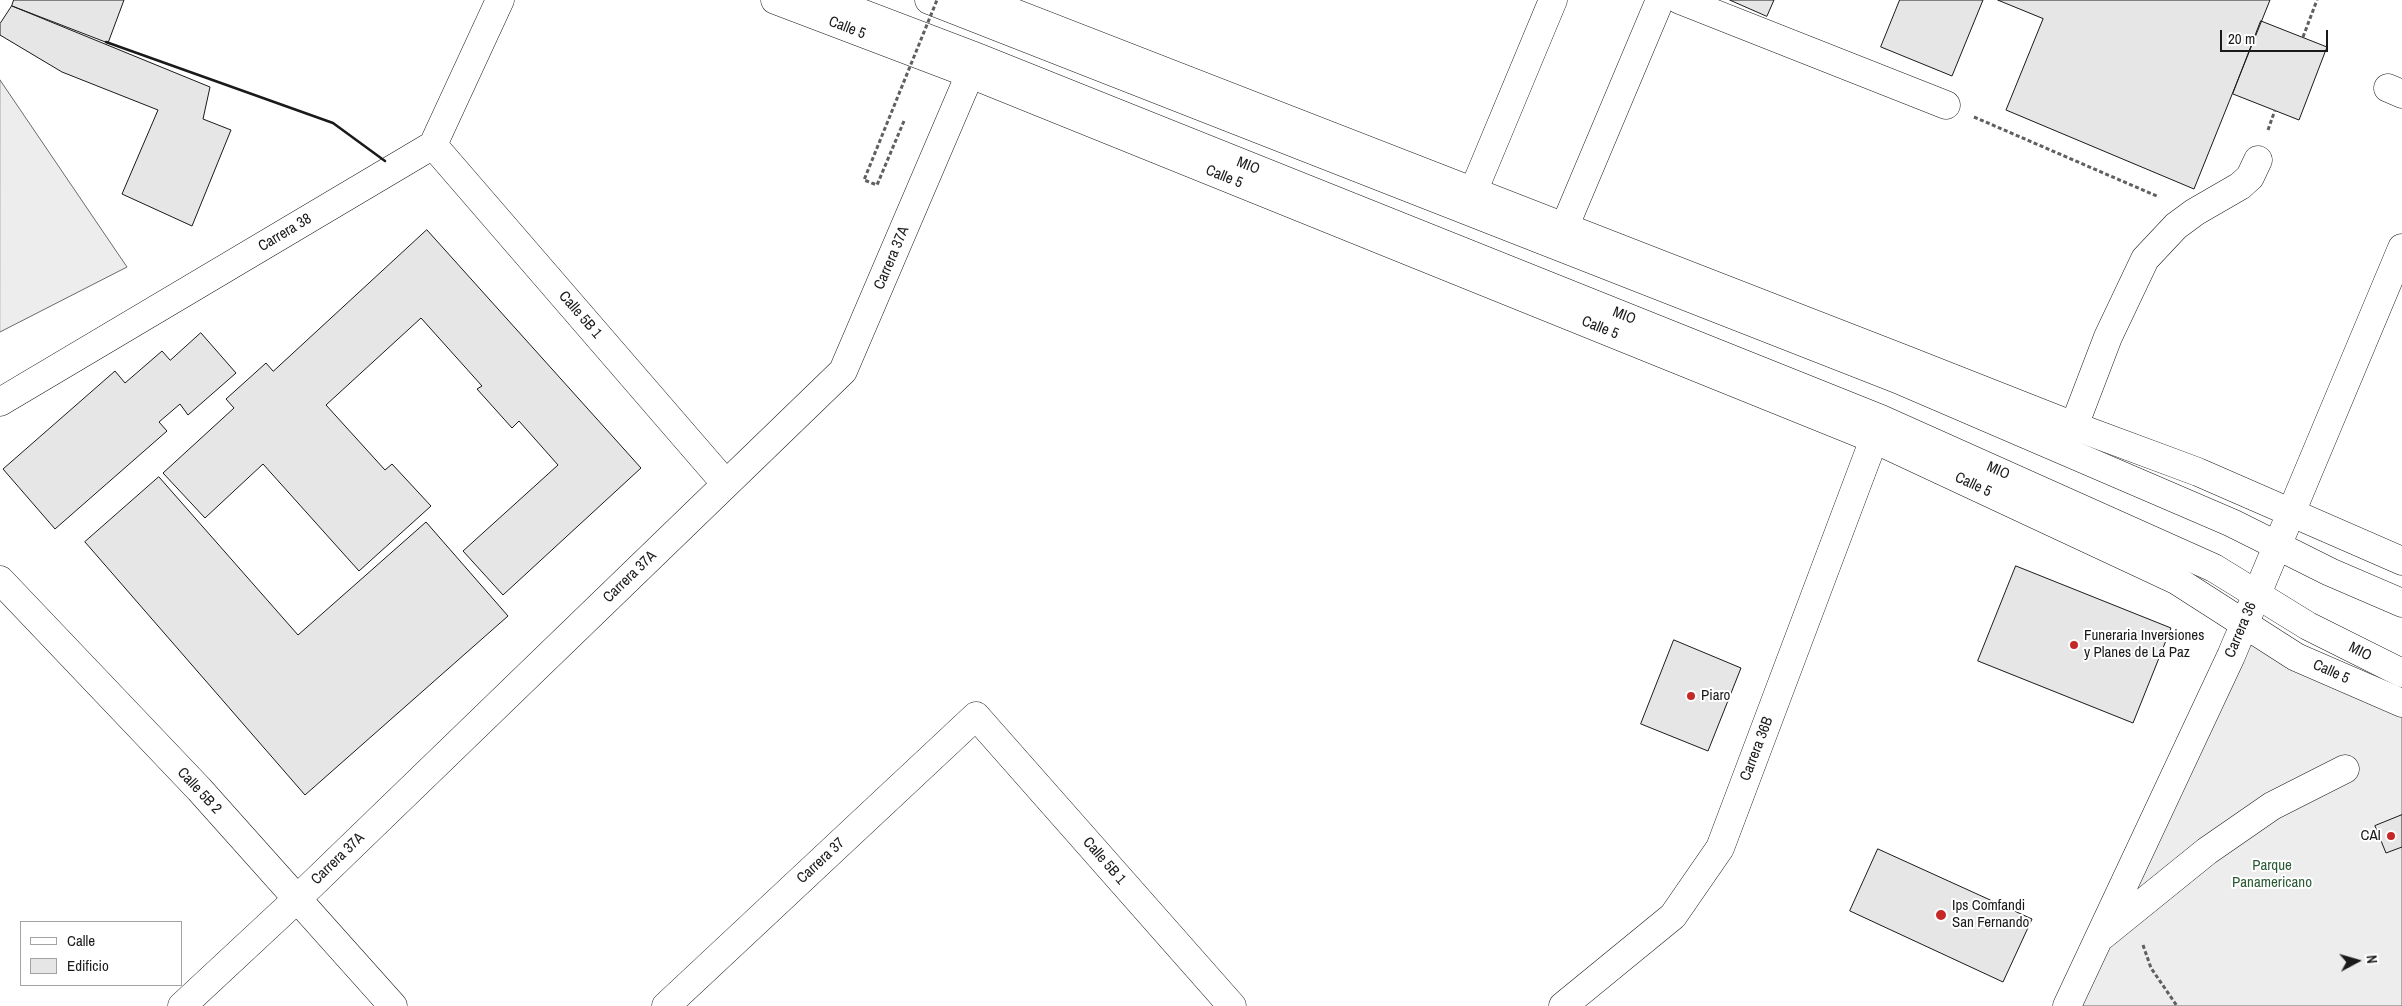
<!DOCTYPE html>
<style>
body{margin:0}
#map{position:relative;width:2402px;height:1006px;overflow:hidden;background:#fff;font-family:"Archivo Narrow",sans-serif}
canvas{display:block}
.legend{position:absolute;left:20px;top:921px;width:162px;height:65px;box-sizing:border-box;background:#fff;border:1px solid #a3a3a3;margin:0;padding:6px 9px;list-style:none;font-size:15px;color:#1a1a1a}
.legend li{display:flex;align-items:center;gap:10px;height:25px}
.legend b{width:25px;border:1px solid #a3a3a3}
.north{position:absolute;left:2332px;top:936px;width:50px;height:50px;-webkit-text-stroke:4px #fff;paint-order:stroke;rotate:84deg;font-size:14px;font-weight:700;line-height:20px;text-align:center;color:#1a1a1a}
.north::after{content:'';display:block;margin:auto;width:18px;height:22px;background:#1a1a1a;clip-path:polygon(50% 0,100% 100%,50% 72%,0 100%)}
.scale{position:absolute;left:2220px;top:30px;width:108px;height:22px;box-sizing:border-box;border:2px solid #1a1a1a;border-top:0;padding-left:6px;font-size:15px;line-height:18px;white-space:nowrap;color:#1a1a1a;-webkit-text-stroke:4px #fff;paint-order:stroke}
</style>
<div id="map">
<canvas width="2402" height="1006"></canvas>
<ul class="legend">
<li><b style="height:6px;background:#fff"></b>Calle</li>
<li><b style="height:14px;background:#e6e6e6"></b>Edificio</li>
</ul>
<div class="north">N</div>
<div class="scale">20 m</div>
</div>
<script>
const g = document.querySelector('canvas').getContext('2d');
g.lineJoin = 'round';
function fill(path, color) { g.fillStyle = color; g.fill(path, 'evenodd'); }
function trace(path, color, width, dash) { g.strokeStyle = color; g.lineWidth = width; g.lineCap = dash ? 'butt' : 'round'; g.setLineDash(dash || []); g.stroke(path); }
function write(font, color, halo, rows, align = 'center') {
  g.font = font + ' "Archivo Narrow",sans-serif'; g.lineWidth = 4; g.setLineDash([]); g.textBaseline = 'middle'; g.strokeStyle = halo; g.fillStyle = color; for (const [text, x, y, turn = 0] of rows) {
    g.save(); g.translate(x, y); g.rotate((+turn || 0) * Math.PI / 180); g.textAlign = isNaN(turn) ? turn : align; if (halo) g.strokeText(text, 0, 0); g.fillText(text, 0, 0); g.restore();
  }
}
const built = new Path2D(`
 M 0,80 L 127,267 L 0,332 Z
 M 2245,623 L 2402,703 L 2402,1006 L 2071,1006 Z`);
fill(built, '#ededed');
trace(built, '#6a6a6a', 1);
const building = new Path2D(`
 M 14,0 L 124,0 L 108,43 L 12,6 Z
 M 1730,0 L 1774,0 L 1767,16 Z
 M 1900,0 L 1983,0 L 1952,76 L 1881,47 Z
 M 1998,0 L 2270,0 L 2194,189 L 2006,110 L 2043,19 Z
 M 12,6 L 210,87 L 203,119 L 231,130 L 192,226 L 122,194 L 158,110 L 62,72 L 0,35 L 0,24 Z
 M 2261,21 L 2327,47 L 2299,120 L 2233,94 Z
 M 427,230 L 641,468 L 503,595 L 463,551 L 558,465 L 519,421 L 512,428 L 477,389 L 482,386 L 421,318 L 326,405 L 385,470 L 392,464 L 431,506 L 359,571 L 263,464 L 205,518 L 163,473 L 234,408 L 226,399 L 266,363 L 273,371 Z
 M 201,333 L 236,373 L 188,415 L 180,404 L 159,422 L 167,431 L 55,529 L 3,469 L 115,371 L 125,383 L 162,351 L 170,360 Z
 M 159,477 L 298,635 L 426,522 L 508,616 L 305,795 L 85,542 Z
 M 2016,566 L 2171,628 L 2133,723 L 1978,661 Z
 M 1674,640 L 1741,668 L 1708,751 L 1641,724 Z
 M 2402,815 L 2402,847 L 2386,853 L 2375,826 Z
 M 1878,849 L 2032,919 L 2003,982 L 1850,911 Z`);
fill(building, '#e6e6e6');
trace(building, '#1a1a1a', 1);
const minor = new Path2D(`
 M 827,0 L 977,57 L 1881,419 L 2214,568 L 2308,626 L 2402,673
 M 929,0 L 1897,379 L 2232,523 L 2330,572 L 2402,603
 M 1680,0 L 1946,105
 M 2388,88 L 2402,94
 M 433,145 L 726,484
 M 1473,192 L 1553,0
 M 1564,228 L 1660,0
 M 0,402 L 433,145 L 500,0
 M 2074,426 L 2108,337 L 2145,259 L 2176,226 L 2195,212 L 2240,186 L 2250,177 L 2258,160
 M 0,580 L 199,789 L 393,1006
 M 2102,936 L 2207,851 L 2272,806 L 2345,769
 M 182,1006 L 297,899 L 843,371 L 970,74
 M 666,1006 L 976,716 L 1232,1006
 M 1563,1006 L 1673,916 L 1720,848 L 1874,439
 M 2067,1006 L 2231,656 L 2402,248`);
const major = new Path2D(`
 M 775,0 L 970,74 L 1874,439 L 2176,580 L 2296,657 L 2402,703
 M 981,0 L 1904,359 L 2074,426 L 2198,472 L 2402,561`);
trace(minor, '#1a1a1a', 29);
trace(major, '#1a1a1a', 29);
trace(new Path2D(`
 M 2303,37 L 2317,0
 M 1974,117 L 2159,197
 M 2268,130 L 2275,110
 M 2143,945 L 2151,968 L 2177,1006`), '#5f5f5f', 3, [4, 2.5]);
trace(minor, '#fff', 28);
trace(major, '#fff', 28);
trace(new Path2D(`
 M 904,121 L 877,185 L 864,180 L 937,0`), '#5f5f5f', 3, [4, 2.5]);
trace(new Path2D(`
 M 106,42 L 333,123 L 385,161`), '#1a1a1a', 2.5);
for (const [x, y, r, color] of [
 [2074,645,5,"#c62828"],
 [1691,696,5,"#c62828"],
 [2391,836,5,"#c62828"],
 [1941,915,6,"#c62828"]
]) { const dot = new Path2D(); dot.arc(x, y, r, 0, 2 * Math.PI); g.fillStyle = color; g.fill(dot); trace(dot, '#fff', 2); }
write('15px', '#1a1a1a', '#fff', [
 ["Calle 5",847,28,21],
 ["MIO",1248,166,22],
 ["Calle 5",1224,177,22],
 ["Carrera 38",285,233,-31],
 ["Carrera 37A",892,258,-67],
 ["Calle 5B 1",580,315,49],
 ["MIO",1624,316,22],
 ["Calle 5",1600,328,22],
 ["MIO",1998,471,24],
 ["Calle 5",1973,485,25],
 ["Carrera 37A",630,577,-44],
 ["Carrera 36",2241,630,-67],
 ["MIO",2360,652,27],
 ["Calle 5",2331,672,24],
 ["Carrera 36B",1757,749,-69],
 ["Calle 5B 2",199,791,47],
 ["Carrera 37A",338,859,-44],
 ["Carrera 37",821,861,-43],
 ["Calle 5B 1",1104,861,49]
]);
write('15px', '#1a1a1a', '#fff', [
 ["Funeraria Inversiones",2084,636],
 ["y Planes de La Paz",2084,653],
 ["Piaro",1701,696],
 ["CAI",2381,836,"right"],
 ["Ips Comfandi",1952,906],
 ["San Fernando",1952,923]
], 'left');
write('15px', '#2b5a34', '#fff', [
 ["Parque",2272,866],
 ["Panamericano",2272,883]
]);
</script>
